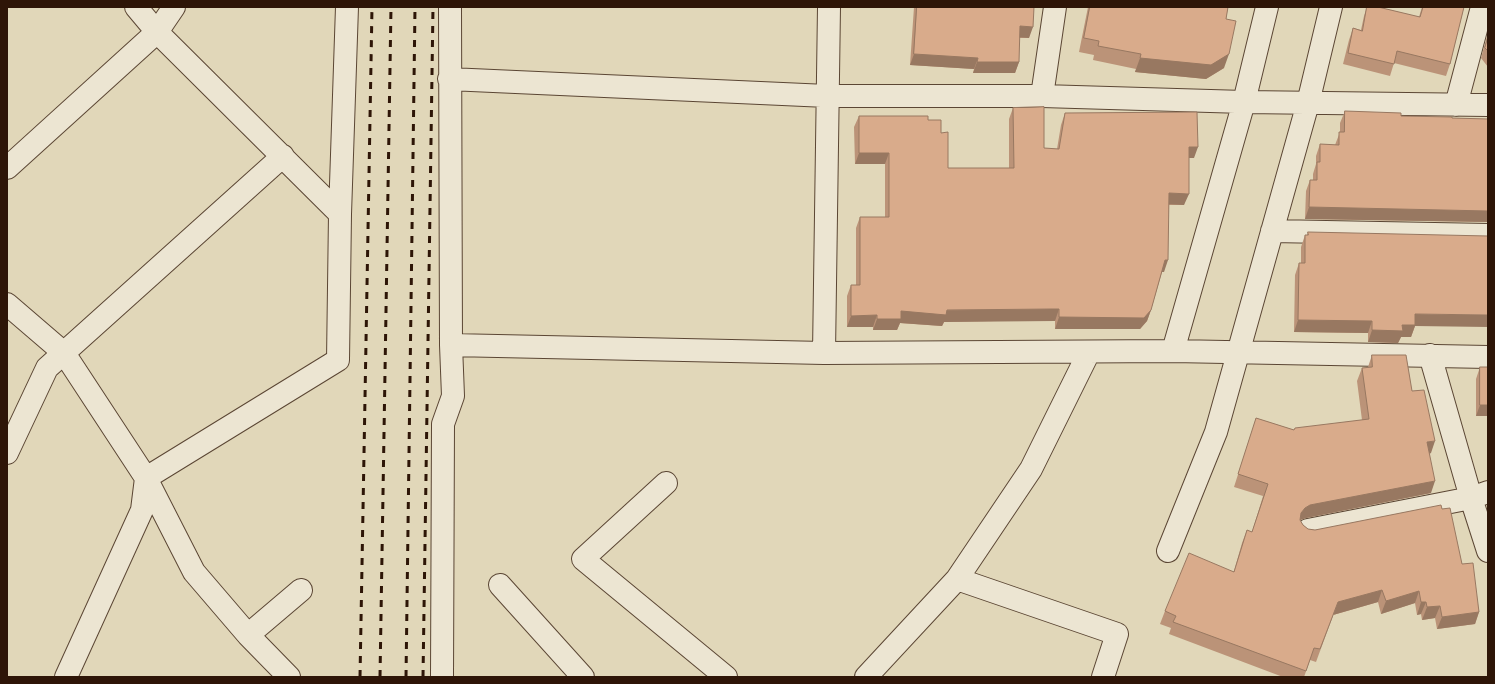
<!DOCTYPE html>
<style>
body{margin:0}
#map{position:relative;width:1495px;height:684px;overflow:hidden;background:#e1d7b9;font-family:Alegreya,serif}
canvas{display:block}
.frame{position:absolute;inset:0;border:8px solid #2e1507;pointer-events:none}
</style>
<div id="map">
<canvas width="1495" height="684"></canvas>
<div class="frame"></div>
</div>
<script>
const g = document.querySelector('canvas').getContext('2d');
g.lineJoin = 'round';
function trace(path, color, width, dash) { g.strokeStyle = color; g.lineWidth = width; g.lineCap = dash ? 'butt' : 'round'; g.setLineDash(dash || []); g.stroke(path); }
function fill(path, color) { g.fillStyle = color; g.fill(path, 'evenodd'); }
const minor = new Path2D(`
 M 136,7 L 157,32 L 340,214
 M 449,79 L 827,96 L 1042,96 L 1244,102 L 1488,105
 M 1042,96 L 1055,7
 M 1456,105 L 1482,7
 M 7,168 L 157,32 L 174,7
 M 1272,231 L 1488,235
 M 7,304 L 64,353 L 146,478 L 194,572 L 248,635 L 289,677
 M 451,345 L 824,353 L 1173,351 L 1488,357
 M 1173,351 L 1244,102 L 1267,7
 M 824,353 L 829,7
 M 1430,355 L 1471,498 L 1488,551
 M 7,453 L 47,368 L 283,156
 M 666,483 L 583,559 L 726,677
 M 1308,530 L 1471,498 L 1488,492
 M 1168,551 L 1216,432 L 1308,103 L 1331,7
 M 957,579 L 1117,634 L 1103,677
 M 500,585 L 583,677
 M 248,635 L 301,590
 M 66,677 L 142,510 L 146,478 L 338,360 L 340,214 L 347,7
 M 442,677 L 443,424 L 453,396 L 451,345 L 450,7
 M 866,677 L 957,579 L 1031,469 L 1089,352`);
trace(minor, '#5b4634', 24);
trace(minor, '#ece5d2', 22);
trace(new Path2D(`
 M 360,677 L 372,7
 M 380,677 L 391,7
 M 406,677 L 415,7
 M 423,677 L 433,7`), '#2e1507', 3, [7, 7]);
fill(new Path2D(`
 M 914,7 L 1034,7 L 1029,38 L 1019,38 L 1019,62 L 1015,73 L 973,73 L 974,69 L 910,65 Z
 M 1088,7 L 1228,7 L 1226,19 L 1224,68 L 1206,79 L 1135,72 L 1136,69 L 1093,60 L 1094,55 L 1079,52 Z
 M 1367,7 L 1378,7 L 1419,17 L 1422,7 L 1464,7 L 1450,64 L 1446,76 L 1394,63 L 1390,76 L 1343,64 L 1349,40 L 1353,28 L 1361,30 L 1364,16 Z
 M 1488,33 L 1488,67 L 1481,58 Z
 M 1013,108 L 1044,148 L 1057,149 L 1061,125 L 1065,113 L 1194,158 L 1189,158 L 1184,205 L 1169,205 L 1164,272 L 1162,272 L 1151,310 L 1147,321 L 1140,329 L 1055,329 L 1055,321 L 1047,320 L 944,322 L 942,326 L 900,323 L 897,330 L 873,330 L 873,327 L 847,327 L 847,296 L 851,285 L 856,285 L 856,228 L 860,217 L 885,217 L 885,164 L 855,164 L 854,127 L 859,116 L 928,120 L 941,133 L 948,168 L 1009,168 L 1009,119 Z
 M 1345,111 L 1401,116 L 1452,118 L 1488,119 L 1488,222 L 1305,219 L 1306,191 L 1310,180 L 1313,180 L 1313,174 L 1316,164 L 1316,156 L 1320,144 L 1335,145 L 1340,132 L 1340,123 Z
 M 1308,232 L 1415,326 L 1411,337 L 1401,337 L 1398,343 L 1368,342 L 1368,333 L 1294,332 L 1295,275 L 1299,263 L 1301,263 L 1301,247 L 1305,235 L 1307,235 Z
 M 1372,355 L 1412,391 L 1431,453 L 1429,454 L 1431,493 L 1306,518 L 1300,520 L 1303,525 L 1308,529 L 1315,530 L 1442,509 L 1479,612 L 1475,624 L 1437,629 L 1435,618 L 1422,620 L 1421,614 L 1417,615 L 1415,603 L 1381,614 L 1378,602 L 1333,615 L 1316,662 L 1310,660 L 1304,677 L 1283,677 L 1169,634 L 1171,628 L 1160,624 L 1165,611 L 1234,571 L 1242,543 L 1247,530 L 1252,532 L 1263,496 L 1234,487 L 1256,418 L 1294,430 L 1362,420 L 1357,381 L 1362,368 L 1368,367 Z
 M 1480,367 L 1488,416 L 1476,416 L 1476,379 Z`), '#bb9378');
fill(new Path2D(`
 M 1020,26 L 1033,27 L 1029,38 L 1016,37 Z
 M 914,54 L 978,58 L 974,69 L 910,65 Z
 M 1229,54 L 1224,68 L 1206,79 L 1135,72 L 1140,58 Z
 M 977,62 L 1019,62 L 1015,73 L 973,73 Z
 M 1189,147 L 1198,147 L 1194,158 L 1185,158 Z
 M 859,153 L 889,153 L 885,164 L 855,164 Z
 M 1169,193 L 1189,194 L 1184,205 L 1165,204 Z
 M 1309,207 L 1488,211 L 1488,222 L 1305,219 Z
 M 1165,260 L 1168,260 L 1164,272 L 1161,272 Z
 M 1052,309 L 1059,309 L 1055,321 L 944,322 L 942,326 L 900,323 L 897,330 L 873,330 L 877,319 L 901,311 Z
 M 1151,310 L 1147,321 L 1140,329 L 1055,329 L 1059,317 Z
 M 1415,314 L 1488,315 L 1488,327 L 1415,326 L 1411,337 L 1401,337 L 1398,343 L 1368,342 L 1372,330 L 1402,325 Z
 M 877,315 L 873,327 L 847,327 L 851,316 Z
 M 1298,320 L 1372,321 L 1368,333 L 1294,332 Z
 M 1480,405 L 1488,405 L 1488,416 L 1476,416 Z
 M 1435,441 L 1431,453 L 1422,455 L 1427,442 Z
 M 1435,481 L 1431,493 L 1306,518 L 1300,520 L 1301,513 L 1305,508 L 1310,505 Z
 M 1382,590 L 1378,602 L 1333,615 L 1316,662 L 1338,602 Z
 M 1419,591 L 1415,603 L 1381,614 L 1386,601 Z
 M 1421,602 L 1426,602 L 1421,614 L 1417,615 Z
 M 1440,606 L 1435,618 L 1422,620 L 1427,607 Z
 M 1479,612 L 1475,624 L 1437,629 L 1442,617 Z`), '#987861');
const building = new Path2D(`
 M 917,7 L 1034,7 L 1033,27 L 1020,26 L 1019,62 L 977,62 L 978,58 L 914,54 Z
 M 1090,7 L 1228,7 L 1226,19 L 1236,21 L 1229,54 L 1211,65 L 1140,58 L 1141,54 L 1098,46 L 1099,41 L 1084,38 Z
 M 1367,7 L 1378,7 L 1420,17 L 1423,7 L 1464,7 L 1450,64 L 1397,51 L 1394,64 L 1348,53 L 1353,28 L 1362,31 Z
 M 1488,37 L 1488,51 L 1485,48 Z
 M 1044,107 L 1044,148 L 1059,149 L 1065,113 L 1197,112 L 1198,147 L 1189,147 L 1189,194 L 1169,193 L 1168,260 L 1165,260 L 1151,310 L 1144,318 L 1059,317 L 1059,309 L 1052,309 L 947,310 L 946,315 L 901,311 L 901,319 L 877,319 L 877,315 L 851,316 L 851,285 L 860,285 L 860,217 L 889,217 L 889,153 L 859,153 L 859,116 L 928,116 L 928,120 L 941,120 L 941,133 L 948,132 L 948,168 L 1014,168 L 1013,108 Z
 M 1345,111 L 1401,113 L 1401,116 L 1452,117 L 1452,118 L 1488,119 L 1488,211 L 1309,207 L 1310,180 L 1317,180 L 1317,162 L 1320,162 L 1320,144 L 1339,145 L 1339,132 L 1344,132 Z
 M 1308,232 L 1488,236 L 1488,315 L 1415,314 L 1415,325 L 1402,325 L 1403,331 L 1372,330 L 1372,321 L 1298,320 L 1299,263 L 1305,263 L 1305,235 L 1308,235 Z
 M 1372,355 L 1406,355 L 1412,391 L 1424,390 L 1435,441 L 1427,442 L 1435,481 L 1310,505 L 1305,508 L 1301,513 L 1300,520 L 1303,525 L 1308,529 L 1315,530 L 1441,505 L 1442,509 L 1450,508 L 1462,564 L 1473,563 L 1479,612 L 1442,617 L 1440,606 L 1427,607 L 1426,602 L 1421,602 L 1419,591 L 1386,601 L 1382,590 L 1338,602 L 1320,649 L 1314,648 L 1306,671 L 1173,622 L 1176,616 L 1165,611 L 1189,553 L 1234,572 L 1247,530 L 1252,532 L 1268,484 L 1238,474 L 1256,418 L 1294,430 L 1295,428 L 1369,419 L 1362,368 L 1372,367 Z
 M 1480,367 L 1488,367 L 1488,405 L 1480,405 Z`);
fill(building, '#d9ab8b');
trace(building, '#987861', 1);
</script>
